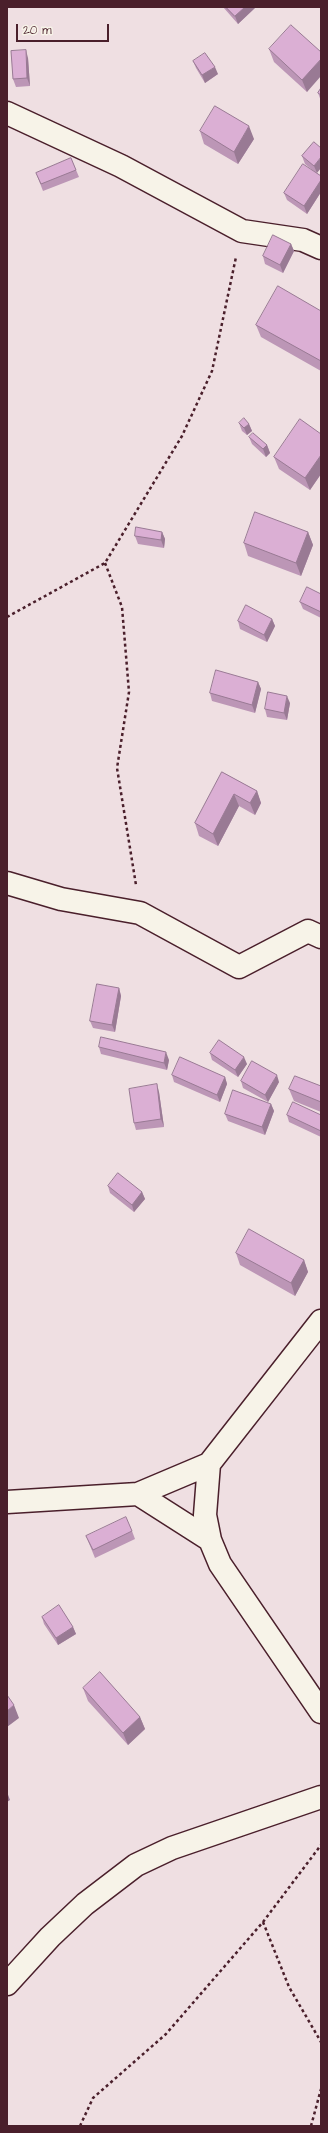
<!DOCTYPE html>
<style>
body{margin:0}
#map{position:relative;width:328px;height:2133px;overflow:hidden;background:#efdfe2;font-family:"Architects Daughter",sans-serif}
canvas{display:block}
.frame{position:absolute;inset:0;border:8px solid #4a1f2b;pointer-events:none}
.scale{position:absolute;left:16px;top:24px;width:93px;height:18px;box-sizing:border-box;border:2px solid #4a1f2b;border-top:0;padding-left:5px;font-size:12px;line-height:14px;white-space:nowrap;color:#4a1f2b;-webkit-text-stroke:3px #f7f3e8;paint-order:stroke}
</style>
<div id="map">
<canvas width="328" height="2133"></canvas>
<div class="frame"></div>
<div class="scale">20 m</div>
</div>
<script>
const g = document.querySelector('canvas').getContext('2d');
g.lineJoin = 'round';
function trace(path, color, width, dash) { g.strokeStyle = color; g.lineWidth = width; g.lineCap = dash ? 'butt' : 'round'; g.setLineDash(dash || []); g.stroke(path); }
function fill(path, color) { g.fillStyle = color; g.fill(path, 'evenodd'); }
const minor = new Path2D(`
 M 7,113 L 121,166 L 242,231 L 303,240 L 321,248
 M 7,883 L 61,899 L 140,913 L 239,967 L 308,931 L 321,937
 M 321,1321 L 209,1464 L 205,1515 L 210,1540 L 220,1564 L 321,1712
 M 138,1494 L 210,1540
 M 7,1502 L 138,1494 L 209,1464
 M 7,1984 L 50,1937 L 85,1904 L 136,1865 L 172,1848 L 321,1797`);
trace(minor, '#4a1f2b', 25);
trace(new Path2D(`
 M 105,563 L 122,607 L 129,692 L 117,768 L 136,885
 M 7,617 L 105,563 L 182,436 L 212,371 L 236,257
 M 263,1922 L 289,1987 L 321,2042
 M 80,2126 L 93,2098 L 166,2034 L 263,1922 L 321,1845
 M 311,2126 L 321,2089`), '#4a1f2b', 2.5, [3, 3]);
trace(minor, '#f7f3e8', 22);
fill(new Path2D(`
 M 223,7 L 256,7 L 238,24 Z
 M 269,49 L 321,52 L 307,92 L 274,62 Z
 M 28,58 L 30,86 L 16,87 L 13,79 Z
 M 193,61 L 218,74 L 205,83 L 196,68 Z
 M 321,88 L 321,101 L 318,93 Z
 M 200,131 L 254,139 L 238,164 L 204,144 Z
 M 314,142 L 317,173 L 321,176 L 321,192 L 307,214 L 287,200 L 284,193 L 316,173 L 305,164 L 302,156 Z
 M 71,158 L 79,177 L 43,191 L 36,173 Z
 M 291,244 L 294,251 L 283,273 L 265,264 L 263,256 Z
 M 321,311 L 321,371 L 261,337 L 256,325 Z
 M 239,423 L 249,424 L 252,431 L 247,435 L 242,431 Z
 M 321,434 L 321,474 L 310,490 L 279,469 L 274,457 Z
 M 249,437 L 267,445 L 270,453 L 266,457 L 252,444 Z
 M 162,532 L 165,539 L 164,548 L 138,544 L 135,536 Z
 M 308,532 L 313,545 L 301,576 L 248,556 L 244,543 Z
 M 321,594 L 321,618 L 303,609 L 300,602 Z
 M 272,619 L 275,626 L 267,642 L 240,629 L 238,621 Z
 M 258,682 L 261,689 L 255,713 L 212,701 L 210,693 Z
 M 290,703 L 287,720 L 267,717 L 265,709 Z
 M 222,772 L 257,791 L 261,803 L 255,815 L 239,806 L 218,846 L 199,836 L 195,823 Z
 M 119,988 L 121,996 L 115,1032 L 93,1028 L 90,1021 Z
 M 99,1047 L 169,1060 L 167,1070 L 101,1054 Z
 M 210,1053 L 247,1064 L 238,1077 L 212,1060 Z
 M 172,1075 L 225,1077 L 227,1084 L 220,1102 L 174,1082 Z
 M 241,1081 L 279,1082 L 268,1102 L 243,1088 Z
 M 321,1086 L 321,1112 L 294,1101 L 289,1089 Z
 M 159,1092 L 164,1127 L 136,1130 L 134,1123 Z
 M 271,1104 L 274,1111 L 265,1135 L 228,1121 L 225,1114 Z
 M 287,1115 L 321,1115 L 321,1137 L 289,1122 Z
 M 108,1186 L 142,1192 L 145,1199 L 134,1212 L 110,1193 Z
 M 236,1253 L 304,1260 L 308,1272 L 295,1296 L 240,1265 Z
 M 132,1531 L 135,1539 L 95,1558 L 86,1536 Z
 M 42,1617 L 73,1627 L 76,1634 L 58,1645 L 44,1624 Z
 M 83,1688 L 140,1717 L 145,1729 L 128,1745 L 88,1701 Z`), '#bc96b6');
fill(new Path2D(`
 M 245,7 L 256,7 L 238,24 L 235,16 Z
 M 26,50 L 28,58 L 30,86 L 27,78 Z
 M 321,59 L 321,76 L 307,92 L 302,80 Z
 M 215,67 L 218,74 L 205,83 L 202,75 Z
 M 249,126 L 254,139 L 238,164 L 234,152 Z
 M 321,157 L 321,168 L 317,173 L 314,166 Z
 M 321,180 L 321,192 L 307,214 L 304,206 Z
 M 291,244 L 294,251 L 283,273 L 280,265 Z
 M 249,424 L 252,431 L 247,435 L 244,428 Z
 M 267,445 L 270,453 L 266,457 L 263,449 Z
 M 321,455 L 321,474 L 310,490 L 305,478 Z
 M 162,532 L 165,539 L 164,548 L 161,540 Z
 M 308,532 L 313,545 L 301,576 L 296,563 Z
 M 272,619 L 275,626 L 267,642 L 264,635 Z
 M 258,682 L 261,689 L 255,713 L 252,705 Z
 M 287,696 L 290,703 L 287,720 L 284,713 Z
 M 257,791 L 261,803 L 255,815 L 250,803 Z
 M 234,794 L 239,806 L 218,846 L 213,834 Z
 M 119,988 L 121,996 L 115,1032 L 112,1025 Z
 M 166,1052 L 169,1060 L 167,1070 L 164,1063 Z
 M 244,1057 L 247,1064 L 238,1077 L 235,1070 Z
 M 277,1075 L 279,1082 L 268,1102 L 265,1095 Z
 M 225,1077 L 227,1084 L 220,1102 L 217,1095 Z
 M 157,1084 L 159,1092 L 164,1127 L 161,1119 Z
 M 271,1104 L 274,1111 L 265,1135 L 262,1127 Z
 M 142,1192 L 145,1199 L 134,1212 L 132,1205 Z
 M 304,1260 L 308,1272 L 295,1296 L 291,1283 Z
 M 73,1627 L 76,1634 L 58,1645 L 56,1638 Z
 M 14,1705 L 19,1718 L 7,1727 L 7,1711 Z
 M 140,1717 L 145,1729 L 128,1745 L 123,1733 Z
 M 7,1792 L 10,1800 L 7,1802 Z`), '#997a94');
const building = new Path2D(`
 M 226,7 L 245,7 L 235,16 Z
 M 291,25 L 321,52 L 321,59 L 302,80 L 269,49 Z
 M 26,50 L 27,78 L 13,79 L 11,51 Z
 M 205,53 L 215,67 L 202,75 L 193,61 Z
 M 321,88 L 321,95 L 318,93 Z
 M 215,106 L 249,126 L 234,152 L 200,131 Z
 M 314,142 L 321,148 L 321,157 L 314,166 L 302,156 Z
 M 71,158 L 76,170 L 41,184 L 36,173 Z
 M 303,164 L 321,176 L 321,180 L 304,206 L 284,193 Z
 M 273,235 L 291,244 L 280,265 L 263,256 Z
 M 278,286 L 321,311 L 321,361 L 256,325 Z
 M 244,418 L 249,424 L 244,428 L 239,423 Z
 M 300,419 L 321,434 L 321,455 L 305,478 L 274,457 Z
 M 253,433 L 267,445 L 263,449 L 249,437 Z
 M 255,512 L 308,532 L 296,563 L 244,543 Z
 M 136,527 L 162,532 L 161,540 L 135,536 Z
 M 307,587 L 321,594 L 321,612 L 300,602 Z
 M 246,605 L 272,619 L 264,635 L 238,621 Z
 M 216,670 L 258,682 L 252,705 L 210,693 Z
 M 268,692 L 287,696 L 284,713 L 265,709 Z
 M 222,772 L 257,791 L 250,803 L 234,794 L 213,834 L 195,823 Z
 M 97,984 L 119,988 L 112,1025 L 90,1021 Z
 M 101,1037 L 166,1052 L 164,1063 L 99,1047 Z
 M 219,1040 L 244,1057 L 235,1070 L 210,1053 Z
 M 180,1057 L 225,1077 L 217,1095 L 172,1075 Z
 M 252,1061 L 277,1075 L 265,1095 L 241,1081 Z
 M 295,1076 L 321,1086 L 321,1102 L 289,1089 Z
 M 157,1084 L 161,1119 L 134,1123 L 129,1089 Z
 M 233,1090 L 271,1104 L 262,1127 L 225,1114 Z
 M 293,1102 L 321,1115 L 321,1131 L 287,1115 Z
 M 118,1173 L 142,1192 L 132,1205 L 108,1186 Z
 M 249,1229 L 304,1260 L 291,1283 L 236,1253 Z
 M 126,1517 L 132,1531 L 93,1550 L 86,1536 Z
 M 59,1605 L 73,1627 L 56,1638 L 42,1617 Z
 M 100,1672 L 140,1717 L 123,1733 L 83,1688 Z
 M 7,1695 L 14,1705 L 7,1711 Z`);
fill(building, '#dbafd4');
trace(building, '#997a94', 1);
</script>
